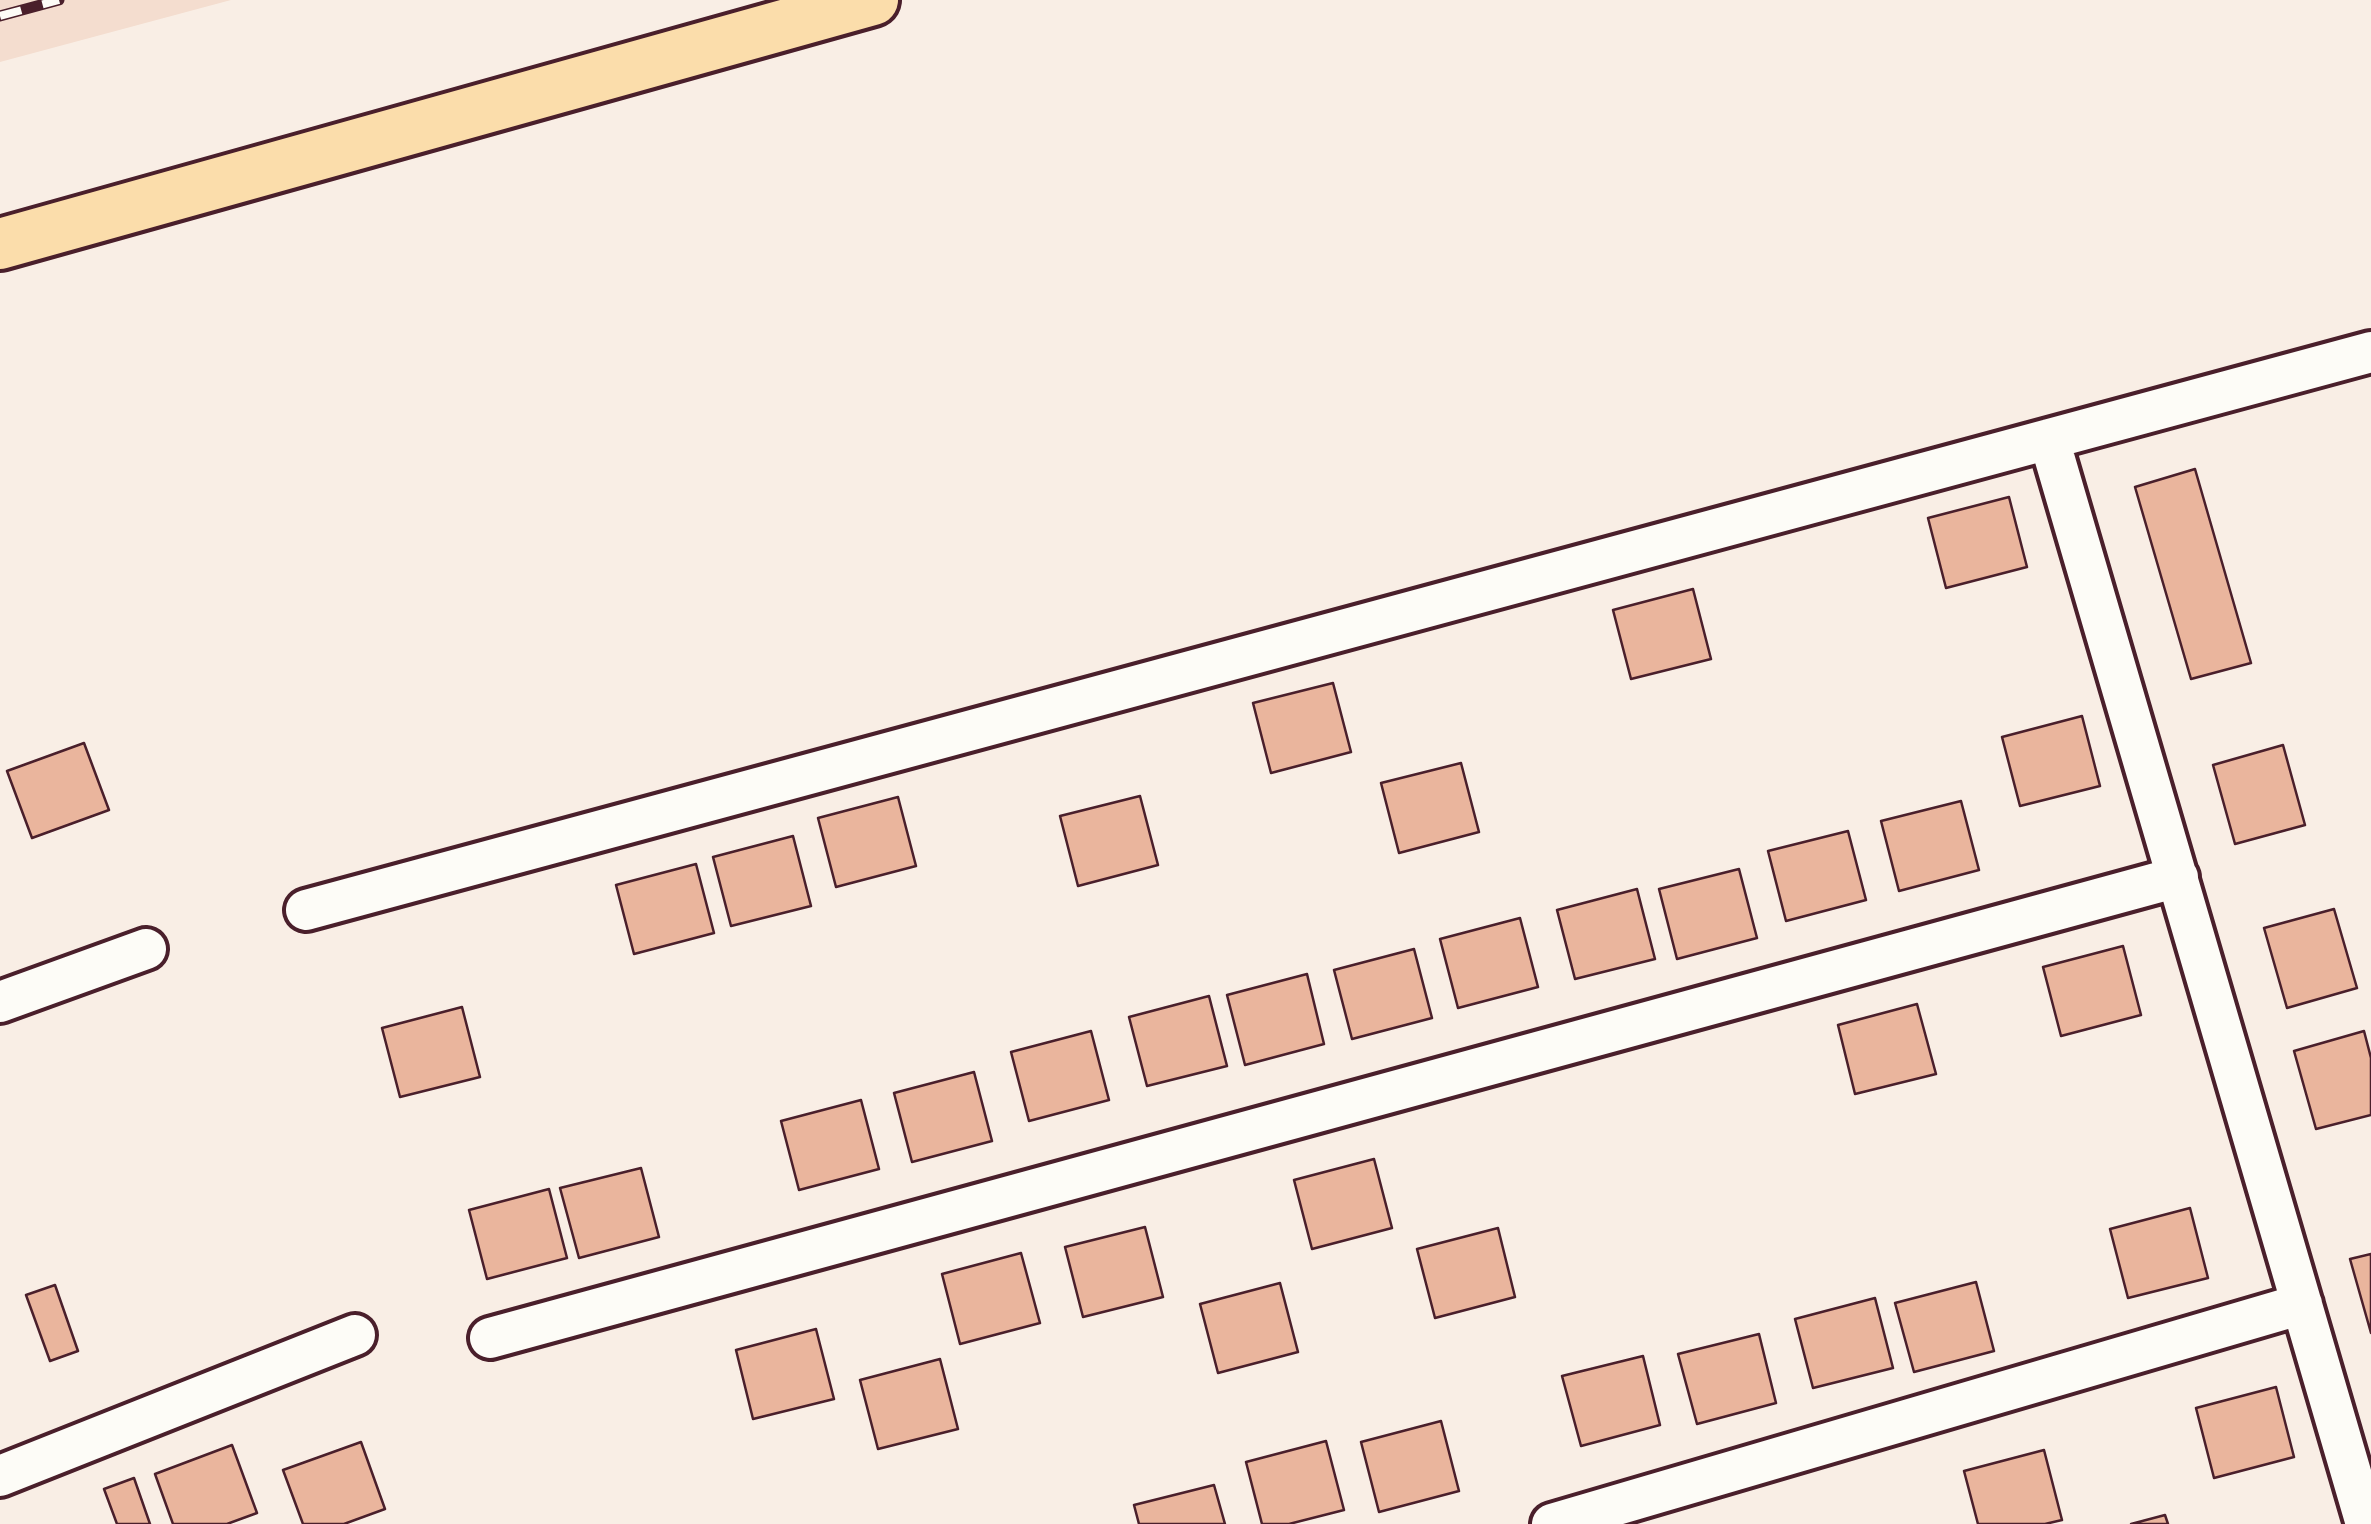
<!DOCTYPE html>
<style>
body{margin:0}
canvas{display:block;background:#f9eee5}
</style>
<canvas width="2371" height="1524"></canvas>
<script>
const g = document.querySelector('canvas').getContext('2d');
g.lineJoin = 'round';
function fill(path, color) { g.fillStyle = color; g.fill(path, 'evenodd'); }
function trace(path, color, width, dash) { g.strokeStyle = color; g.lineWidth = width; g.lineCap = dash ? 'butt' : 'round'; g.setLineDash(dash || []); g.stroke(path); }
fill(new Path2D(`
 M 0,0 L 231,0 L 0,62 Z`), '#f4ddcf');
const building = new Path2D(`
 M 2195,469 L 2251,663 L 2191,679 L 2135,487 Z
 M 2009,497 L 2027,567 L 1946,588 L 1928,518 Z
 M 1693,589 L 1711,659 L 1631,679 L 1613,610 Z
 M 1333,683 L 1351,752 L 1271,773 L 1253,703 Z
 M 2082,716 L 2100,786 L 2020,806 L 2002,737 Z
 M 84,743 L 109,810 L 32,838 L 7,771 Z
 M 2283,745 L 2305,825 L 2235,844 L 2213,765 Z
 M 1461,763 L 1479,832 L 1399,853 L 1381,783 Z
 M 1140,796 L 1158,865 L 1078,886 L 1060,816 Z
 M 898,797 L 916,866 L 836,887 L 818,818 Z
 M 1961,801 L 1979,870 L 1899,891 L 1881,821 Z
 M 1848,831 L 1866,900 L 1786,921 L 1768,851 Z
 M 793,836 L 811,906 L 731,926 L 713,857 Z
 M 696,864 L 714,933 L 634,954 L 616,885 Z
 M 1739,869 L 1757,938 L 1677,959 L 1659,889 Z
 M 1637,889 L 1655,959 L 1575,979 L 1557,910 Z
 M 2334,909 L 2357,988 L 2287,1008 L 2264,928 Z
 M 1520,918 L 1538,987 L 1458,1008 L 1440,939 Z
 M 2123,946 L 2141,1015 L 2061,1036 L 2043,967 Z
 M 1414,949 L 1432,1018 L 1352,1039 L 1334,970 Z
 M 1307,974 L 1324,1044 L 1245,1065 L 1227,995 Z
 M 1209,996 L 1227,1066 L 1147,1086 L 1129,1017 Z
 M 1917,1004 L 1936,1074 L 1855,1094 L 1838,1025 Z
 M 462,1007 L 480,1077 L 400,1097 L 382,1028 Z
 M 1091,1031 L 1109,1100 L 1029,1121 L 1011,1052 Z
 M 2364,1031 L 2371,1058 L 2371,1115 L 2316,1129 L 2294,1051 Z
 M 974,1072 L 992,1141 L 912,1162 L 894,1093 Z
 M 861,1100 L 879,1169 L 799,1190 L 781,1121 Z
 M 1374,1159 L 1392,1228 L 1312,1249 L 1294,1180 Z
 M 641,1168 L 659,1237 L 579,1258 L 560,1188 Z
 M 549,1189 L 567,1258 L 487,1279 L 469,1210 Z
 M 2190,1208 L 2208,1278 L 2128,1298 L 2110,1229 Z
 M 1145,1227 L 1163,1297 L 1083,1317 L 1065,1247 Z
 M 1498,1228 L 1515,1297 L 1435,1318 L 1417,1249 Z
 M 1021,1253 L 1040,1323 L 960,1344 L 942,1274 Z
 M 2371,1254 L 2371,1333 L 2350,1259 Z
 M 1976,1282 L 1994,1351 L 1914,1372 L 1895,1303 Z
 M 1280,1283 L 1298,1352 L 1218,1373 L 1200,1304 Z
 M 55,1285 L 78,1351 L 50,1361 L 26,1295 Z
 M 1875,1298 L 1893,1368 L 1813,1388 L 1795,1319 Z
 M 816,1329 L 834,1399 L 753,1419 L 736,1350 Z
 M 1759,1334 L 1776,1403 L 1697,1424 L 1678,1354 Z
 M 1643,1356 L 1660,1425 L 1581,1446 L 1562,1376 Z
 M 940,1359 L 958,1429 L 878,1449 L 860,1380 Z
 M 2276,1387 L 2294,1457 L 2214,1478 L 2196,1408 Z
 M 1441,1421 L 1459,1491 L 1379,1512 L 1361,1442 Z
 M 1326,1441 L 1344,1510 L 1289,1524 L 1262,1524 L 1246,1462 Z
 M 361,1442 L 385,1509 L 344,1524 L 303,1524 L 283,1470 Z
 M 232,1445 L 257,1513 L 227,1524 L 173,1524 L 155,1474 Z
 M 2044,1450 L 2062,1520 L 2045,1524 L 1978,1524 L 1964,1471 Z
 M 134,1478 L 150,1524 L 117,1524 L 104,1489 Z
 M 1214,1485 L 1225,1524 L 1139,1524 L 1134,1505 Z
 M 2165,1515 L 2168,1524 L 2131,1524 Z`);
fill(building, '#eab59d');
trace(building, '#4a1f2b', 2.5);
const minor = new Path2D(`
 M 2049,439 L 2366,1524
 M 306,910 L 2371,352
 M 0,1002 L 146,949
 M 490,1338 L 2178,877
 M 0,1476 L 355,1335
 M 1552,1524 L 2302,1304`);
const major = new Path2D(`
 M 0,244 L 873,0`);
trace(minor, '#4a1f2b', 48);
trace(major, '#4a1f2b', 58);
trace(minor, '#fdfcf7', 40);
trace(major, '#fbddab', 50);
const rail = new Path2D(`
 M 0,16 L 59,0`);
trace(rail, '#4a1f2b', 11);
trace(rail, '#fdfcf7', 8, [22]);
</script>
